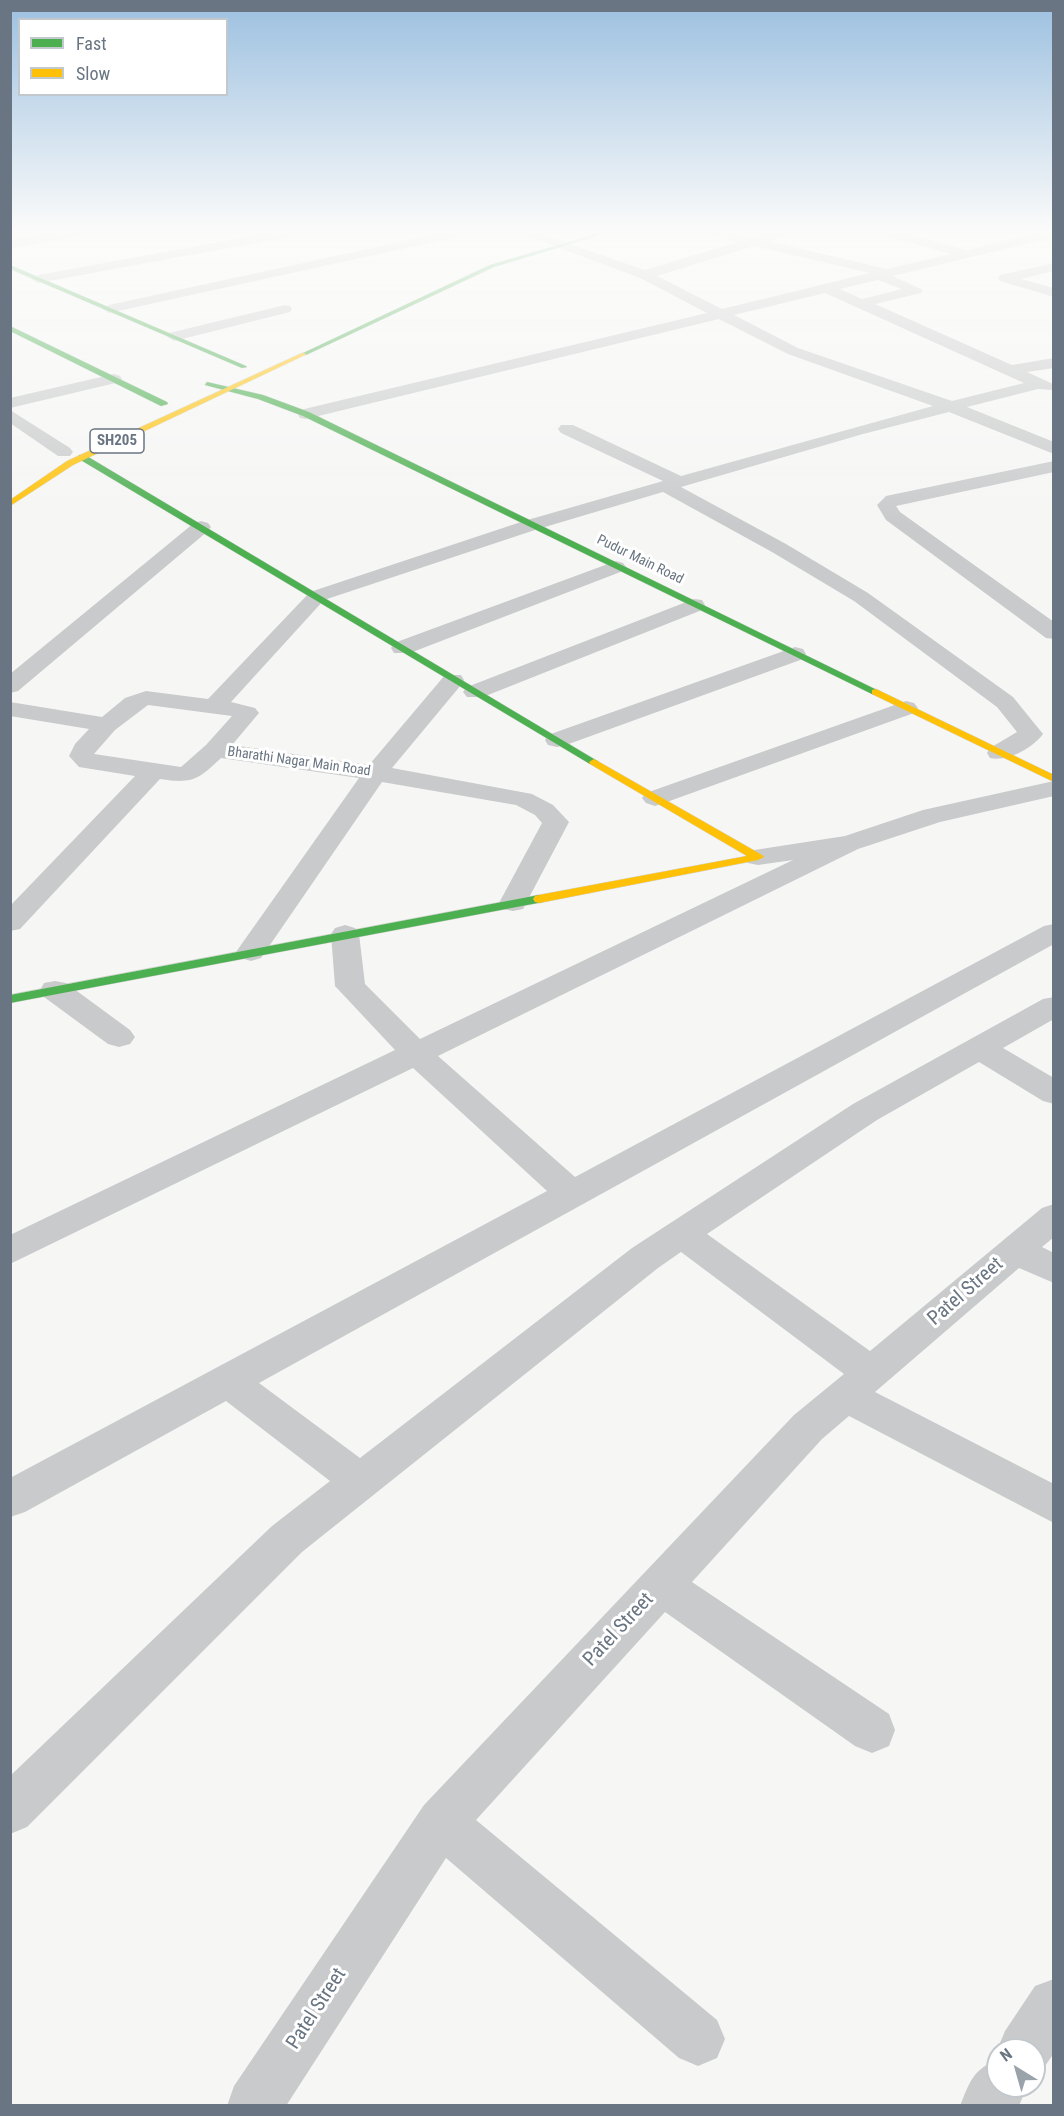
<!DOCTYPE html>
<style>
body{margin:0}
#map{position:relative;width:1064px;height:2116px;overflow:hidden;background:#f6f6f5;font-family:"Roboto Condensed",sans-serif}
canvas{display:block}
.frame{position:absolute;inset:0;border:12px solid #697582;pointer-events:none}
.legend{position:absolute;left:18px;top:18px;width:210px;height:78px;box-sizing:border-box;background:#fff;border:2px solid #c3c8cd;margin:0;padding:8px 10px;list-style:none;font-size:18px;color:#697582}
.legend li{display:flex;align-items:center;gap:12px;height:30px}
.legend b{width:30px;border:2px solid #c3c8cd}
.north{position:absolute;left:986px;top:2038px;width:60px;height:60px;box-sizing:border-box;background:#fff;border:2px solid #c3c8cd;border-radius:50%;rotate:323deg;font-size:16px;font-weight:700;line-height:24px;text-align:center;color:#697582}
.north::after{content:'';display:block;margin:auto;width:21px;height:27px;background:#9aa2aa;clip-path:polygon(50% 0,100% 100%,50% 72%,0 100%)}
</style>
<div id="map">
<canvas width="1064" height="2116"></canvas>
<div class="frame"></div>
<ul class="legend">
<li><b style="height:8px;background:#4caf50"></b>Fast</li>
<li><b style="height:8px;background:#ffc107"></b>Slow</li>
</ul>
<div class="north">N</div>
</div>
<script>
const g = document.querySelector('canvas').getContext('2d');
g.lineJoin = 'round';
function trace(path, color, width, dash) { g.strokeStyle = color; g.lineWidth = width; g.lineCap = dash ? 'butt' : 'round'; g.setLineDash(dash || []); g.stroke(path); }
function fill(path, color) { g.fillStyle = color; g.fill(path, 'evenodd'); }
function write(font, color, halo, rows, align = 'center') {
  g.font = font + ' "Roboto Condensed",sans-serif'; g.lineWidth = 6; g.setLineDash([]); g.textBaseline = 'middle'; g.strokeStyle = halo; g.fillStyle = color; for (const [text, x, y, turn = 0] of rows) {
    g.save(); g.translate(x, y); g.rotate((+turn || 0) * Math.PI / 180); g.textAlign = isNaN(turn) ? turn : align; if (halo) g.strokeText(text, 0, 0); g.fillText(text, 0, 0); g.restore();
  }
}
const fast = new Path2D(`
 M 613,229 L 620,229 L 494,267 L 306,355 L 301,354 L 490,265 Z
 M 10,265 L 246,366 L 247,367 L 242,368 L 10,269 Z
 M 10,326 L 167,402 L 168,404 L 161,406 L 10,331 Z
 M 207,382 L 263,395 L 309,412 L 881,692 L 876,695 L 872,694 L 303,416 L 258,399 L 205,385 Z
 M 79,455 L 85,455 L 599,762 L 598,764 L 590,764 L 79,459 Z
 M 539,895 L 543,896 L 545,899 L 543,902 L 10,1003 L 10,995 Z`);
const slow = new Path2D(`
 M 302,353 L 307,354 L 73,465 L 10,506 L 10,500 L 67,461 Z
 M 876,689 L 1054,775 L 1054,782 L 872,694 L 872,690 Z
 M 594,759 L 762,855 L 764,857 L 758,860 L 539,903 L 535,902 L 533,899 L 535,896 L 539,895 L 747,856 L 590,764 L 589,762 Z`);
trace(fast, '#d2d3d3', 1);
trace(slow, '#d2d3d3', 1);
fill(new Path2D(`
 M 78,229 L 103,229 L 97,233 L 10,248 L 10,240 Z
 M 292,229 L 316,229 L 310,233 L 38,283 L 31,279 L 38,275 Z
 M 460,229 L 481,229 L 475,233 L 109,313 L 102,309 L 109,305 Z
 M 509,229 L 526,229 L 645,270 L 738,242 L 696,232 L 694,229 L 714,229 L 753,238 L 782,229 L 800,229 L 798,232 L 768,241 L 887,269 L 951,254 L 875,233 L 874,229 L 888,229 L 967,250 L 1054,229 L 1054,237 L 893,276 L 923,290 L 921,293 L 875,304 L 1012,365 L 1054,358 L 1054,368 L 1027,372 L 1053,384 L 1053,390 L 1038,389 L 967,407 L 1054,442 L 1054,454 L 949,412 L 863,434 L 681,487 L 786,544 L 868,593 L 1013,697 L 1043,734 C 1033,748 1007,762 990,758 L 987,753 L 990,748 L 1017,732 L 997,707 L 854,601 L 772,552 L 663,492 L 538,529 L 324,600 L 231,702 L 255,708 L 259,713 L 232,745 L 369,765 L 445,675 L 461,675 L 464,680 L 461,685 L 392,768 L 532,794 L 553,805 L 569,822 L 523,909 L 513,911 L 503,909 L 499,903 L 542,823 L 535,815 L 516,805 L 382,782 L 261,958 L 251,961 L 241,958 L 236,952 L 359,778 L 221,758 C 198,780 192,784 160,779 L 20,929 L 10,931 L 10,906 L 135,776 L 79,767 L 69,756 L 75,744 L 89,729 L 10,716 L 10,702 L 102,717 L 125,698 L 146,691 L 208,699 L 310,592 L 524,521 L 663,481 L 561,433 L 558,429 L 561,425 L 573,425 L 681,476 L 933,406 L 788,354 L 719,319 L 306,419 L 300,418 L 298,414 L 300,410 L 707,313 L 640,278 ZM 754,246 L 870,273 L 722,309 L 657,276 ZM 878,280 L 902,289 L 862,299 L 840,289 ZM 825,293 L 1024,383 L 952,401 L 798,348 L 734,315 ZM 148,705 L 232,716 L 206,745 L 181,767 L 94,754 L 115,730 Z
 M 1054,263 L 1054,271 L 1021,279 L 1054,288 L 1054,297 L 1000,281 L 998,278 L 1000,275 Z
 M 285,305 L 290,306 L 292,309 L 290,312 L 174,341 L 166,336 L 169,333 Z
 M 114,374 L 120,376 L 122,379 L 120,382 L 10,408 L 10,398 Z
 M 10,410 L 70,448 L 73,452 L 70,456 L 58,456 L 10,423 Z
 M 1054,461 L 1054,472 L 896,506 L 900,512 L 1054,622 L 1054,639 L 1046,638 L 886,520 L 877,505 L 886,496 Z
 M 201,521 L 208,523 L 211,527 L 208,531 L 18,691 L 10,693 L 10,674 L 194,523 Z
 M 616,561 L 623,563 L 626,567 L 623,571 L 410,653 L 394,653 L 391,648 L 394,643 Z
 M 694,599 L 702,600 L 705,605 L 702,610 L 483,697 L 467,697 L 463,692 L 467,687 Z
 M 795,647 L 803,649 L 806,654 L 803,659 L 566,745 L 557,747 L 548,745 L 545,740 L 548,735 Z
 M 906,701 L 914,703 L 918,708 L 914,713 L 664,803 L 655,806 L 646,803 L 642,798 L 646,793 Z
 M 1054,781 L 1054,796 L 940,822 L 858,849 L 438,1056 L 575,1177 L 1044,926 L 1054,924 L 1054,944 L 259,1383 L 360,1458 L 632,1248 L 853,1104 L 1043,999 L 1054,997 L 1054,1019 L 1003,1048 L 1054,1078 L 1054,1104 L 1043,1101 L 979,1062 L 877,1120 L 707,1234 L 870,1351 L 1042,1208 L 1054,1204 L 1054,1237 L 1042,1247 L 1054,1253 L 1054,1283 L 1019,1268 L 875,1392 L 1054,1484 L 1054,1523 L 849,1416 L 822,1439 L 692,1582 L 889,1714 L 895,1730 L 889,1746 L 872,1753 L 855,1746 L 665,1612 L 476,1820 L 717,2020 L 725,2039 L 717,2058 L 698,2066 L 679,2058 L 446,1858 L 286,2106 L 227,2106 L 234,2086 L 424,1805 L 794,1415 L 844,1374 L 681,1252 L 658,1268 L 302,1552 L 27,1827 L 10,1834 L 10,1776 L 272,1526 L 330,1481 L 226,1401 L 25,1512 L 10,1517 L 10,1478 L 547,1191 L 413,1068 L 10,1264 L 10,1235 L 395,1050 L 335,986 L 331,934 L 335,928 L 345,925 L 355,928 L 359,934 L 365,984 L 420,1039 L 793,860 L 758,865 L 748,863 L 745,857 L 748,851 L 845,836 L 923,810 Z
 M 55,981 L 66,983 L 130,1030 L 135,1037 L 130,1044 L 119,1047 L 108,1044 L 44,997 L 40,990 L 44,983 Z
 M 1054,1979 L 1054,2053 L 1043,2069 L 1034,2073 L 1034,2050 L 998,2050 L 998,2052 L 997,2050 L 1005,2031 L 1035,1986 Z
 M 998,2059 L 998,2086 L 1027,2086 L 1019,2106 L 960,2106 C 970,2081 973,2070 998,2059 Z`), '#c9cacb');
fill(fast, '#4caf50');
fill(slow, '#ffc107');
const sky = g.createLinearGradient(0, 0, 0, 525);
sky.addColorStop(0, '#9cc0e0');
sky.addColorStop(0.44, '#fbfbfa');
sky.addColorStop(1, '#fbfbfa00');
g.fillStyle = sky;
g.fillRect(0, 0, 1064, 525);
write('14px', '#697582', '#fff', [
 ["Pudur Main Road",640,560,26],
 ["Bharathi Nagar Main Road",299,762,8]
]);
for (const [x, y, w] of [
 [117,441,54]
]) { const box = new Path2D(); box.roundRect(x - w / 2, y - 12, w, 24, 4.5); g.fillStyle = '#fff'; g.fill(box); trace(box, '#697582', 1.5); }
write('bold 15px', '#697582', null, [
 ["SH205",117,441]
]);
write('20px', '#697582', '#fff', [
 ["Patel Street",966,1292,-41],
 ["Patel Street",619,1630,-47],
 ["Patel Street",317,2009,-57]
]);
</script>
